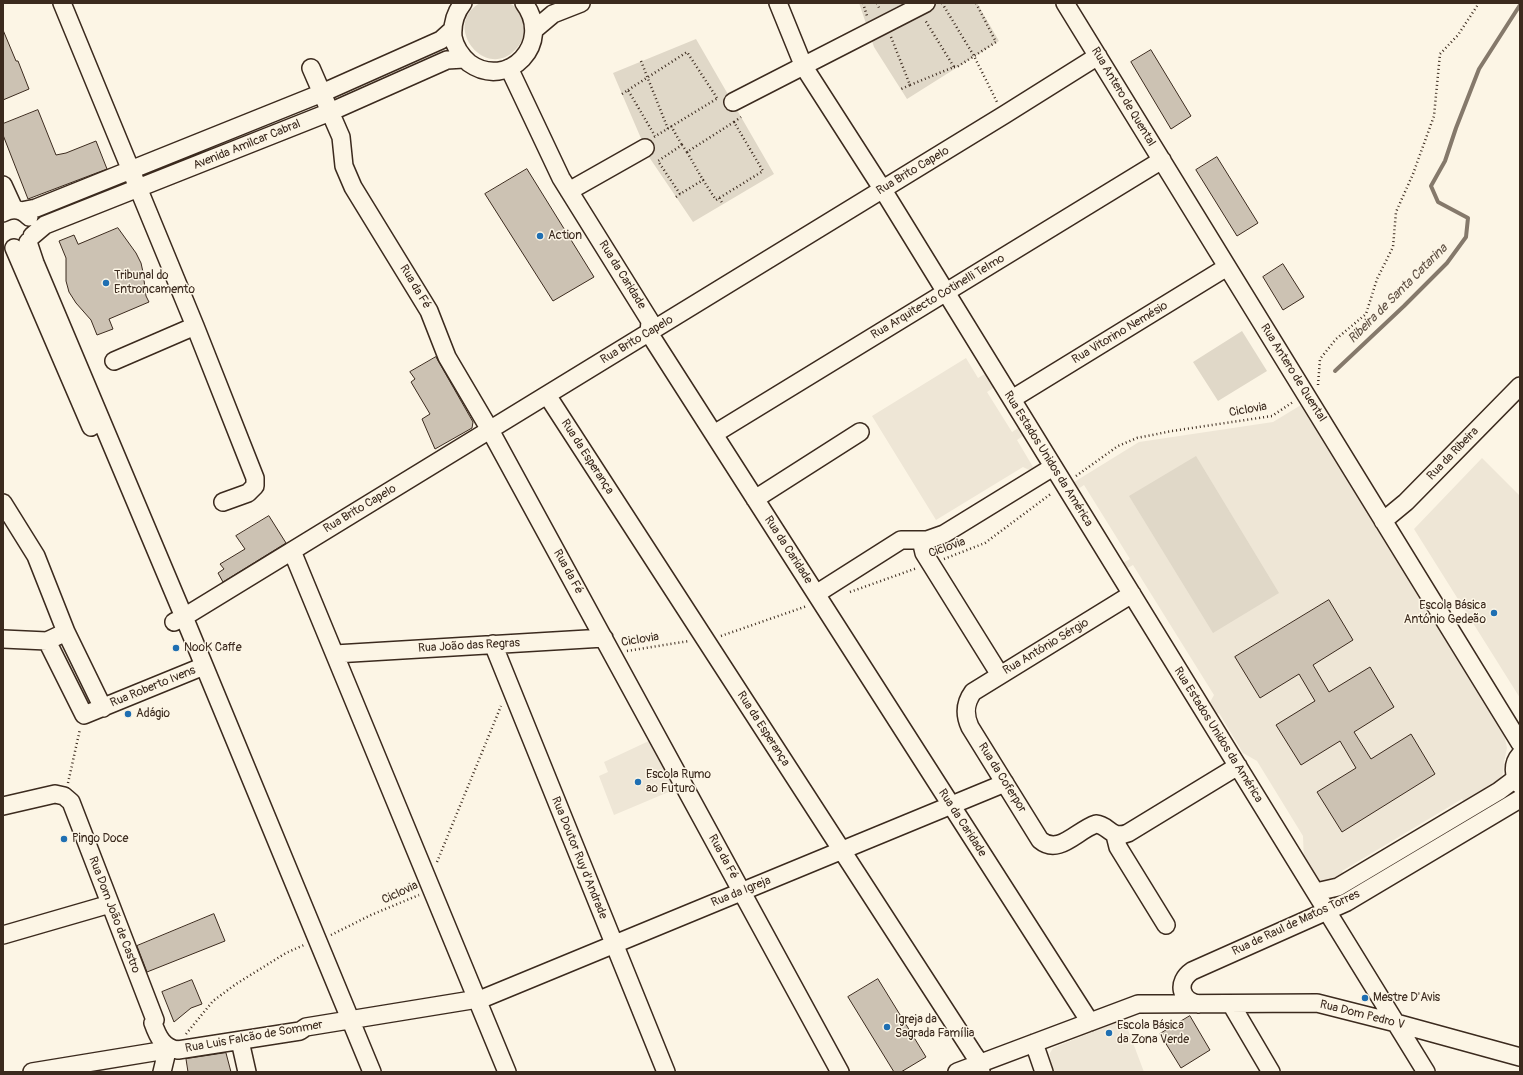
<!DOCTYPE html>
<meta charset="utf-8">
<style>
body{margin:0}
#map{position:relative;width:1523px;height:1075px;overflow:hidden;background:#fcf5e5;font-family:Pangolin,sans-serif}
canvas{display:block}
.frame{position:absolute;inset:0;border:4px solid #3b2a1e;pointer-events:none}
</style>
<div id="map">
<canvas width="1523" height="1075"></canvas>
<div class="frame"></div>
</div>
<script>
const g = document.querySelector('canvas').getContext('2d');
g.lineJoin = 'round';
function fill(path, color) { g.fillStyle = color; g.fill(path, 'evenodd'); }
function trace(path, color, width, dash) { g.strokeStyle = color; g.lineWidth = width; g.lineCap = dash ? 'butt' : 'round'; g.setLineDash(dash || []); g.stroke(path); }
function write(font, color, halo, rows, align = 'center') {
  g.font = font + ' Pangolin,sans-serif'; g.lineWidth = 3; g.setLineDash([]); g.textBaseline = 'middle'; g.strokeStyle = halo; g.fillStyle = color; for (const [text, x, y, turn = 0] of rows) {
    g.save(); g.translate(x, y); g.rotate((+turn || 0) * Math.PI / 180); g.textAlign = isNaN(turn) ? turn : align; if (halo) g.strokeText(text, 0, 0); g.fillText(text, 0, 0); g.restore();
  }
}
fill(new Path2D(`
 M 966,358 L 978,378 L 988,372 L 996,386 L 987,392 L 1012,432 L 1021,426 L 1026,434 L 1017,440 L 1033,467 L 1042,461 L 1043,463 L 1033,472 L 1023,467 L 936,520 L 872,416 Z
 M 1301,405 L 1504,734 L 1507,748 L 1504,762 L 1503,773 L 1499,782 L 1465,804 L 1462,799 L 1342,871 L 1345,876 L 1327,884 L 1319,882 L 1304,862 L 1303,836 L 1257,761 L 1243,753 L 1219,713 L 1214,716 L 1208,706 L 1214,695 L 1133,565 L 1124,570 L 1121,564 L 1130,559 L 1084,485 L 1075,491 L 1071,484 L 1139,442 L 1273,422 Z
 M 1482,458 L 1520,496 L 1520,698 L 1414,529 Z
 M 651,740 L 678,788 L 614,815 L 599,776 L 608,772 L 604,762 Z
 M 1124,1019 L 1144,1072 L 1054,1072 L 1050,1060 L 1050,1053 L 1053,1048 Z`), '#eee6d6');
fill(new Path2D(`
 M 480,3 L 509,3 C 518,7 524,18 524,28 C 525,36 521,44 515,50 C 485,81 441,25 480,3 Z
 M 859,3 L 977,3 L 999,41 L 907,99 L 874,47 Z
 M 696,39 L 774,174 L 693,222 L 649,157 L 613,73 Z
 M 1242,331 L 1267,371 L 1218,401 L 1193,362 Z
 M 1196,456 L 1279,593 L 1213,633 L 1129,496 Z`), '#e0d8c8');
trace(new Path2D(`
 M 1335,371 L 1404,306 L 1447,263 L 1466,237 L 1468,218 L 1438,202 L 1431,186 L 1445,161 L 1456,128 L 1479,69 L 1520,5`), '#85796b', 4);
const building = new Path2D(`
 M 3,30 L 16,61 L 18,61 L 29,89 L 3,100 Z
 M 1151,50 L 1191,116 L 1171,129 L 1131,62 Z
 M 38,110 L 56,155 L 66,153 L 96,141 L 107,169 L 28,199 L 3,135 L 3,124 Z
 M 1217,157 L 1258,223 L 1237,236 L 1196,170 Z
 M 527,169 L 594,277 L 553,301 L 485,194 Z
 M 118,228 L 136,253 L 141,263 L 143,272 L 146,296 L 149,302 L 109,319 L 113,329 L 97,335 L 91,320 L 76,303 L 69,292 L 66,281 L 66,258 L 59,241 L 74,235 L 78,244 Z
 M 1283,264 L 1304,297 L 1283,310 L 1263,277 Z
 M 436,357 L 473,422 L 472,428 L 435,449 L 422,419 L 430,414 L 411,382 L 415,379 L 410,372 Z
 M 269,516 L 286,543 L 223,582 L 218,573 L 224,569 L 220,564 L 245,549 L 236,536 Z
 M 1329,600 L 1353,640 L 1313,665 L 1329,692 L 1370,667 L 1394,707 L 1354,732 L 1371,759 L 1411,734 L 1435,774 L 1342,832 L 1317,792 L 1356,768 L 1340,741 L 1301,765 L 1276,725 L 1315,701 L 1299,674 L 1260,698 L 1235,657 Z
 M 214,914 L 225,941 L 147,972 L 137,946 Z
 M 878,979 L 926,1057 L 901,1072 L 894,1072 L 848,997 Z
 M 192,980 L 202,1004 L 191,1008 L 174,1022 L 162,992 Z
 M 1190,1016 L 1210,1050 L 1181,1068 L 1160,1034 Z
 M 226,1053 L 231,1072 L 188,1072 L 186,1059 Z`);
fill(building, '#ccc2b3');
trace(building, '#3b2a1e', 1);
const minor = new Path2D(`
 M 62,3 L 195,326 L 255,478 L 255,486 L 248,493 L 223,502
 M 463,3 C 455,13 452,24 453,37 C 455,47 461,56 469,63 C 508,91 554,43 524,3
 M 778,3 L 804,67 L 883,190 L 1426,1072
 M 1065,3 L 1520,743
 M 534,30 L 553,14 L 581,3
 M 311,68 L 341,137 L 344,166 L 353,187 L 429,311 L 447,357 L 490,430 L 840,1072
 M 509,68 L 561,178 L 650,321 L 649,333 L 1090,1022
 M 733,102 L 926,3
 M 3,185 L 14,209
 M 569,191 L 645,148
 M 21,211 L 36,208 L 322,93 L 441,40 L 452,30
 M 3,213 C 13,207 22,209 29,217
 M 32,236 L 45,225 L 330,112 L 447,60 L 464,59
 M 28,242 L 35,263 L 184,617 L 372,1072
 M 14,248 L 91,427
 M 114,361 L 195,326
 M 547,395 L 973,1053 L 980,1063 L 981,1072
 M 1012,399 L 1227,267
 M 714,434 L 1162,160
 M 755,499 L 860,432
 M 3,503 L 36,556 L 66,632
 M 1383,521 L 1406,502 L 1520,386
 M 921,540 L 924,553 L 1000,675
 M 292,551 L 507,1072
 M 816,594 L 901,540 L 927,540 L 944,534 L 1053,467
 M 1132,594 L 973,692 C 965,703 964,714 970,727 L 1040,840 C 1059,856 1077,830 1096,824 C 1109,825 1111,840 1128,833 L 1238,766
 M 174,622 L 184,617 L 1004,115 L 1098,56
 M 3,639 L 47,641 L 66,632 L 103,708
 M 47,641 L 84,715 L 204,666
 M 493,644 L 666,1072
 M 335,654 L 604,638
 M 1520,755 C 1512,764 1513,776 1520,785
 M 3,806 L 55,794 L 64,796 L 71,802 L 155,1020 L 153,1023 C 158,1037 163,1048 178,1050 L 300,1031 L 306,1027 L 484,998 L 1005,783
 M 1115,835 L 1118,847 L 1166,925
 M 1316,892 L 1338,887 L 1499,791 L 1515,779
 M 3,935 L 110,904
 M 1199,1004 C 1180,1001 1176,982 1192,971 L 1347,902 L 1520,799
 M 1231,1004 L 1271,1072
 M 240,1041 L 247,1072
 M 1034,1043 L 1044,1072
 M 32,1072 L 160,1051 L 168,1047
 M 162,1072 L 168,1047
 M 957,1072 L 1138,1004 L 1317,1003 L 1396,1023 L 1520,1057`);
trace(minor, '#3b2a1e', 20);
trace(new Path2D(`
 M 863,3 L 867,16
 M 877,3 L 880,10
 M 942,3 L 974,56 L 997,102
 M 891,37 L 910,85 L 901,89
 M 641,61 L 668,129
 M 954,67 L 957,67 L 996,42 L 976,3
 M 910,85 L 954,67 L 925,20
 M 628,90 L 687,52 L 717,98
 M 622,94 L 628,90 L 655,136
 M 734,122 L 741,117
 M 671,126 L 682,145
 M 654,137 L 718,98
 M 687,152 L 682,145 L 658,161 L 680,194 L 703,180 L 716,200 L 763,171 L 734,122 L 687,152 L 703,180
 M 676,197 L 680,194
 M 719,198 L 723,204
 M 1318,385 L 1320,359 L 1336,339 L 1366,314 L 1377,279 L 1393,247 L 1396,212 L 1413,174 L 1434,116 L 1440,54 L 1458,35 L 1479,3
 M 1076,476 L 1118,446 L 1137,438 L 1172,431 L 1272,416 L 1293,402
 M 944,559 L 985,543 L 1052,493
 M 850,592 L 917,568
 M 721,636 L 807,606
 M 627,651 L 689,641
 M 68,783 L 80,729
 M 437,862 L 501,706
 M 331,935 L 371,915 L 419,895
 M 186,1034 L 213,1001 L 236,984 L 286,953 L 304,945`), '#3b2a1e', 2.5, [1, 3]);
trace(minor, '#fcf5e5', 17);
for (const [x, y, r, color] of [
 [540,236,4,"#1f6fb2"],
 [106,283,4,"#1f6fb2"],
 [1494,613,4,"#1f6fb2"],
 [176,648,4,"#1f6fb2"],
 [128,714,4,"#1f6fb2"],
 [638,782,4,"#1f6fb2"],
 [64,839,4,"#1f6fb2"],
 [1365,998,4,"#1f6fb2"],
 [887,1027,4,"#1f6fb2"],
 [1109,1033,4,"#1f6fb2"]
]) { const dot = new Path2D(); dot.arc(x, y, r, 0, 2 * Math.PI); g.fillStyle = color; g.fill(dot); trace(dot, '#fcf5e5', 1.5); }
write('12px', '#3b2a1e', '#fcf5e5', [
 ["Rua Antero de Quental",1123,97,59],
 ["Avenida Amilcar Cabral",247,145,-22],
 ["Rua Brito Capelo",913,171,-31],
 ["Rua da Caridade",622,275,58],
 ["Rua da Fé",415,287,59],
 ["Rua Arquitecto Cotinelli Telmo",938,297,-31],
 ["Rua Vitorino Nemésio",1120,333,-31],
 ["Rua Brito Capelo",637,340,-31],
 ["Rua Antero de Quental",1293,373,58],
 ["Ciclovia",1248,410,-10],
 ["Rua da Ribeira",1453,454,-46],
 ["Rua da Esperança",587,457,57],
 ["Rua Estados Unidos da América",1048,459,58],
 ["Rua Brito Capelo",360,509,-31],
 ["Ciclovia",947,548,-20],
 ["Rua da Caridade",788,550,57],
 ["Rua da Fé",568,572,61],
 ["Ciclovia",640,640,-9],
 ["Rua João das Regras",469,646,-3],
 ["Rua António Sérgio",1046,647,-31],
 ["Rua Roberto Ivens",153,687,-22],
 ["Rua da Esperança",763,729,57],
 ["Rua Estados Unidos da América",1218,735,58],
 ["Rua da Coferpor",1002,778,58],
 ["Rua da Caridade",962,823,57],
 ["Rua da Fé",723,857,61],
 ["Rua Doutor Ruy d'Andrade",579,858,68],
 ["Rua da Igreja",741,892,-22],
 ["Ciclovia",400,893,-25],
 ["Rua Dom João de Castro",114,915,69],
 ["Rua de Raul de Matos Torres",1296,923,-25],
 ["Rua Dom Pedro V",1362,1015,14],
 ["Rua Luis Falcão de Sommer",254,1037,-10]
]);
write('12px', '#3b2a1e', '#fcf5e5', [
 ["Action",548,236],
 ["Tribunal do",114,276],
 ["Entroncamento",114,290],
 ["Escola Básica",1486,606,"right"],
 ["António Gedeão",1486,620,"right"],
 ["NooK Caffe",184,648],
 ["Adágio",136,714],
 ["Escola Rumo",646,775],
 ["ao Futuro",646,789],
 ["Pingo Doce",72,839],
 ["Mestre D'Avis",1373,998],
 ["Igreja da",895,1020],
 ["Sagrada Família",895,1034],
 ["Escola Básica",1117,1026],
 ["da Zona Verde",1117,1040]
], 'left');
write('italic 13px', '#605144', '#fcf5e5', [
 ["Ribeira de Santa Catarina",1398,294,-45]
]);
</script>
